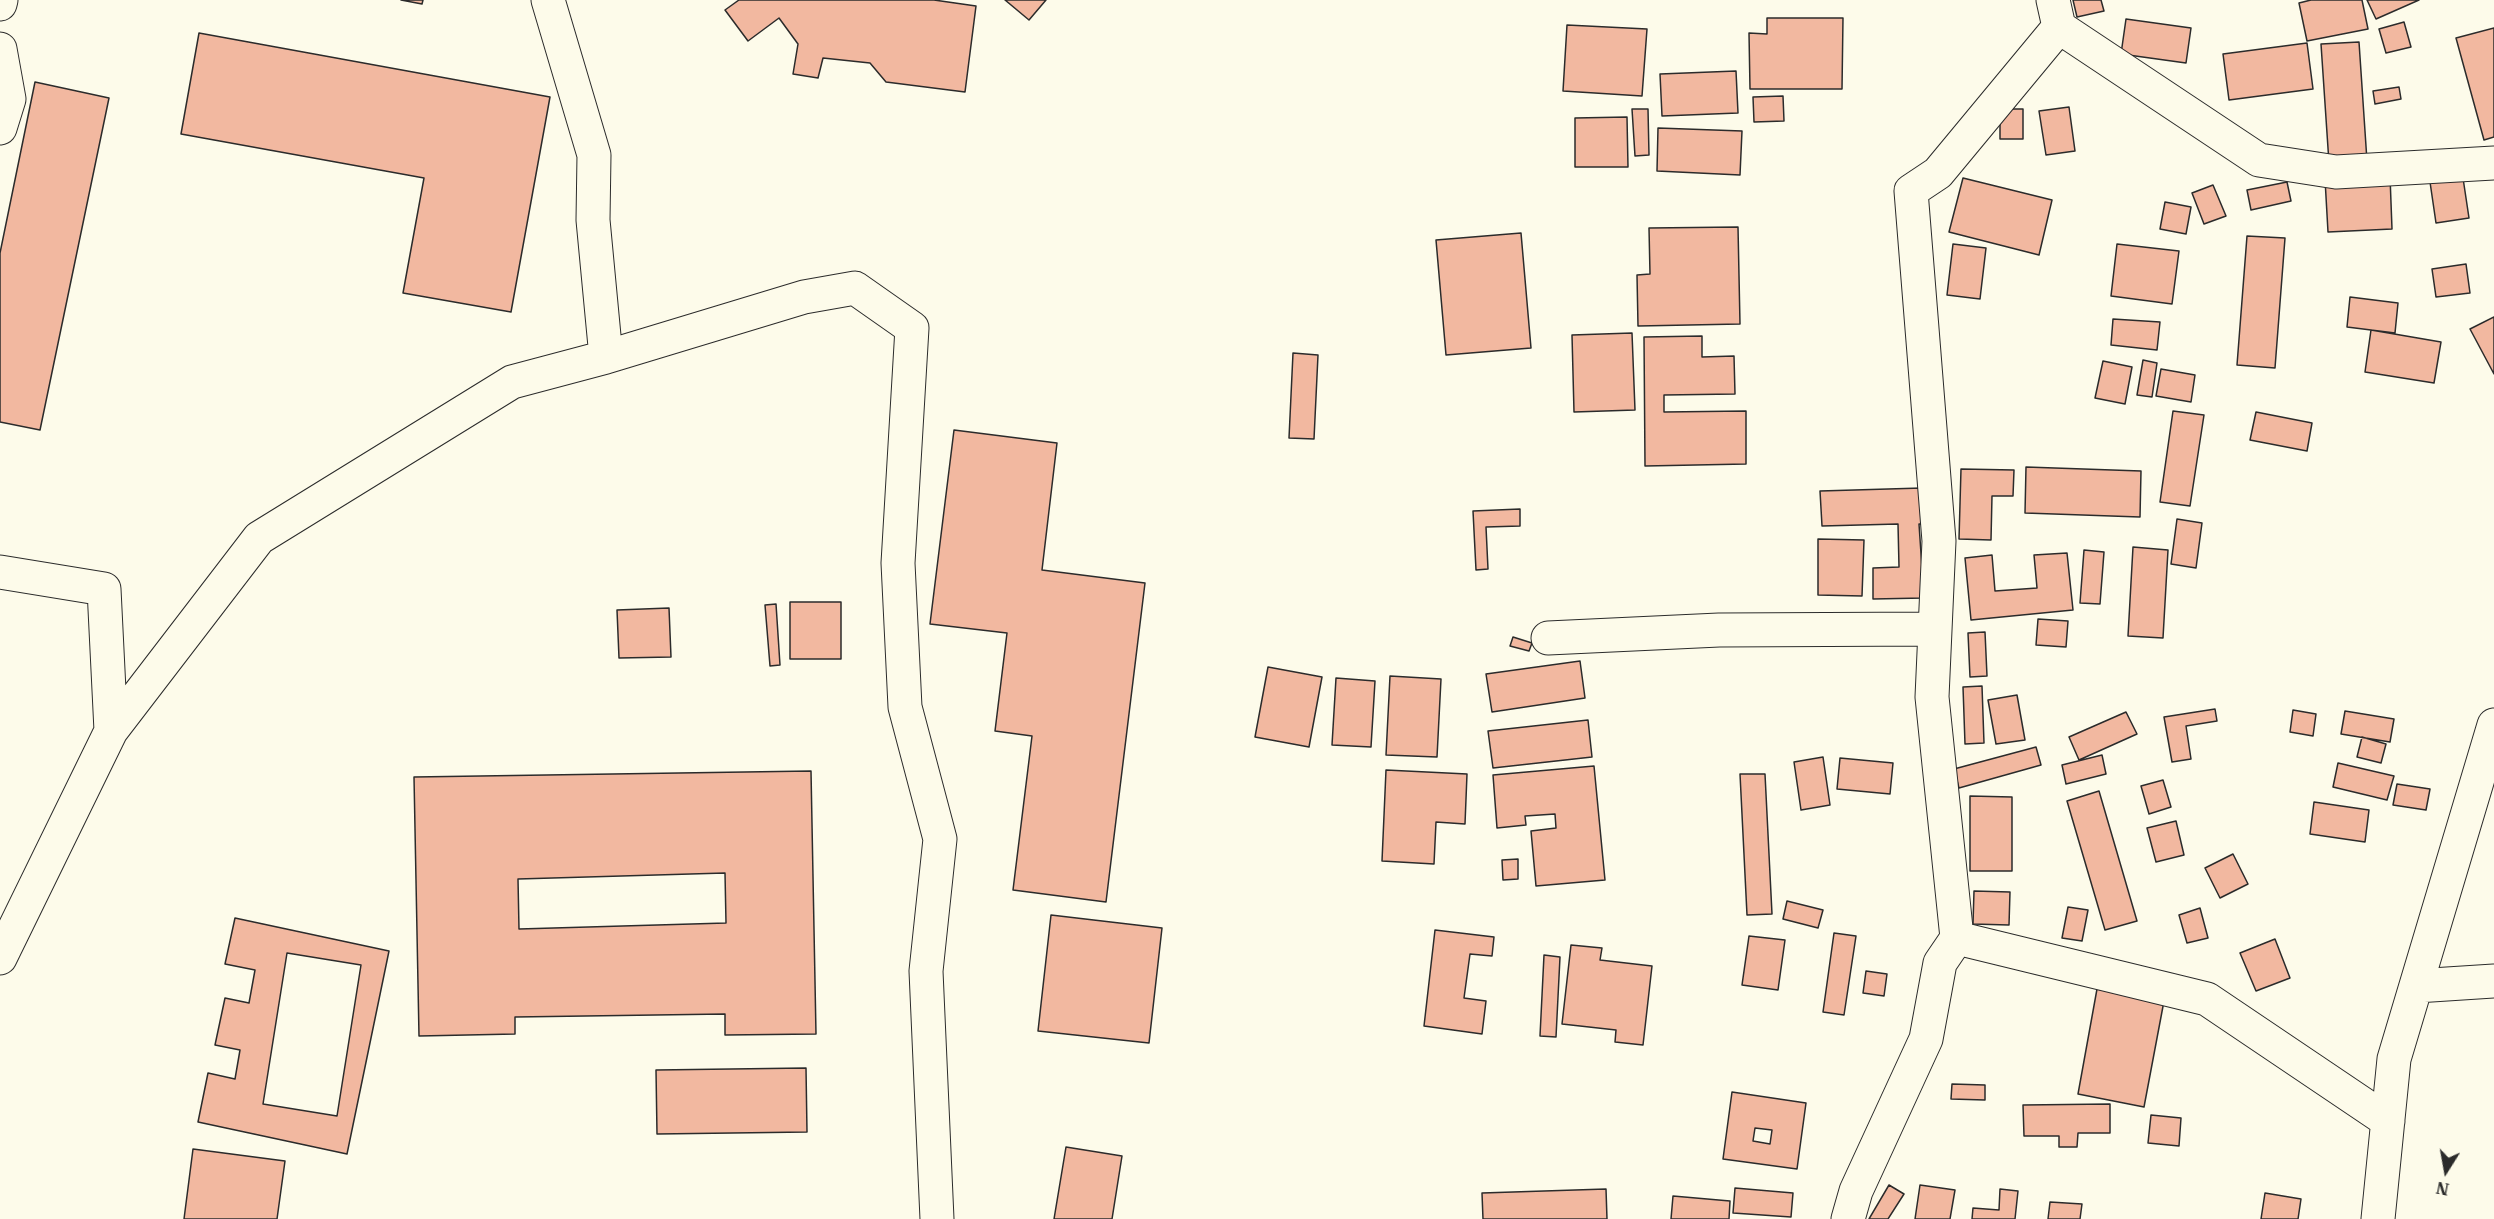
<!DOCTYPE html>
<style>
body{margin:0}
#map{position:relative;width:2494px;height:1219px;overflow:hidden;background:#fdfbea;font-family:"IBM Plex Serif",serif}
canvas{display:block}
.north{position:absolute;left:2416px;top:1141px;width:60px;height:60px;-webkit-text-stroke:4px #fdfbea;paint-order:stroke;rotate:191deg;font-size:16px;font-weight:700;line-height:24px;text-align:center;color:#2b2b2b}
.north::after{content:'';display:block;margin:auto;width:21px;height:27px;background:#2b2b2b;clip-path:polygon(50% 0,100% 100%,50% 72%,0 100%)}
</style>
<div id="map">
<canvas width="2494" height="1219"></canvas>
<div class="north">N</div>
</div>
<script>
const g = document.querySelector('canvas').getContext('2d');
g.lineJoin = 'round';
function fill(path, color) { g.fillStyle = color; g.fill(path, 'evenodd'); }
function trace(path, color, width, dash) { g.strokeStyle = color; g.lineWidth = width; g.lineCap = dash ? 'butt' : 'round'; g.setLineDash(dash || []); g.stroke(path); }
const building = new Path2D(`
 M 401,0 L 423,0 L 422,4 Z
 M 739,0 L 934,0 L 976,6 L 965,92 L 886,82 L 870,63 L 823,58 L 818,78 L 793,74 L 798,44 L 779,18 L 748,41 L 725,10 Z
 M 1005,0 L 1046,0 L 1029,20 Z
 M 2073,0 L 2101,0 L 2104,11 L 2077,17 Z
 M 2311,0 L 2362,0 L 2368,29 L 2307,41 L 2299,3 Z
 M 2367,0 L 2419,0 L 2376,19 Z
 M 1767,18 L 1843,18 L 1842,89 L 1750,89 L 1749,33 L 1767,34 Z
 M 2126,19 L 2191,28 L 2186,63 L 2121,54 Z
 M 2404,22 L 2411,47 L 2386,53 L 2379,29 Z
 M 1567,25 L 1647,29 L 1642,96 L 1563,91 Z
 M 2494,28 L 2494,137 L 2484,140 L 2456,38 Z
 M 199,33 L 550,97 L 511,312 L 403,293 L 424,178 L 181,134 Z
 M 2359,42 L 2367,161 L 2329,163 L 2321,44 Z
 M 2307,43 L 2313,89 L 2229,100 L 2223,54 Z
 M 1736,71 L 1738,113 L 1662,116 L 1660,74 Z
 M 35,82 L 109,98 L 40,430 L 0,422 L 0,253 Z
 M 2399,87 L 2401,99 L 2375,104 L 2373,91 Z
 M 1783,96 L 1784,121 L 1754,122 L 1753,97 Z
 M 2069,107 L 2075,151 L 2046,155 L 2039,111 Z
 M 1632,109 L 1648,109 L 1649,155 L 1635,156 Z
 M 2000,109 L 2023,109 L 2023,139 L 2000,139 Z
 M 1627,117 L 1628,167 L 1575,167 L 1575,118 Z
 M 1658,128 L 1742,131 L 1740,175 L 1657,171 Z
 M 2390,176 L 2392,229 L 2328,232 L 2325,179 Z
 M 1963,178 L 2052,200 L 2039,255 L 1949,232 Z
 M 2463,178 L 2469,218 L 2436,223 L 2430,182 Z
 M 2287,182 L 2291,201 L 2251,210 L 2247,190 Z
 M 2213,185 L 2226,216 L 2204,224 L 2192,193 Z
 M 2165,202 L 2191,207 L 2186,234 L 2160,229 Z
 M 1738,227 L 1740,324 L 1638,326 L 1637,275 L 1650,274 L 1649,228 Z
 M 1521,233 L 1531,348 L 1446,355 L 1436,240 Z
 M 2247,236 L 2285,238 L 2275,368 L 2237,365 Z
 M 1953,244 L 1986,248 L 1980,299 L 1947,295 Z
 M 2117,244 L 2179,251 L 2172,304 L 2111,296 Z
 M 2466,264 L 2470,293 L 2436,297 L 2432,269 Z
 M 2350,297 L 2398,303 L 2395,333 L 2347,327 Z
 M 2494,317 L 2494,374 L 2470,329 Z
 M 2113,319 L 2160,322 L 2157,350 L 2111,345 Z
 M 2371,330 L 2441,342 L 2434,383 L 2365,372 Z
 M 1632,333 L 1635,410 L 1574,412 L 1572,335 Z
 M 1702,336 L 1702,357 L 1734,356 L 1735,394 L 1664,395 L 1664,412 L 1746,411 L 1746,464 L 1645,466 L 1644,337 Z
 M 1293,353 L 1318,355 L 1314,439 L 1289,438 Z
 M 2143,360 L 2157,363 L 2152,397 L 2137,395 Z
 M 2103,361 L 2132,367 L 2125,404 L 2095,398 Z
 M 2161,369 L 2195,375 L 2191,402 L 2156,396 Z
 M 2173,411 L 2204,415 L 2190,506 L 2160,502 Z
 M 2256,412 L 2312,423 L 2307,451 L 2250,440 Z
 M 954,430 L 1057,443 L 1042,570 L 1145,583 L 1106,902 L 1013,890 L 1032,736 L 995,731 L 1007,633 L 930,624 Z
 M 2026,467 L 2141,471 L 2140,517 L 2025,513 Z
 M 1961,469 L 2014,470 L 2013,496 L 1992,496 L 1991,540 L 1959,539 Z
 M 1922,488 L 1924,524 L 1919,524 L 1924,598 L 1873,599 L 1873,568 L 1899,567 L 1898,524 L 1822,526 L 1820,491 Z
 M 1520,509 L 1520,526 L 1486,527 L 1488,569 L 1476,570 L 1473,511 Z
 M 2177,519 L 2202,523 L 2196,568 L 2171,564 Z
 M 1818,539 L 1864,540 L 1862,596 L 1818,595 Z
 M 2133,547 L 2168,550 L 2163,638 L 2128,636 Z
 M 2084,550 L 2104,552 L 2100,604 L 2080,603 Z
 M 2067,553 L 2073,610 L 1971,620 L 1965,558 L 1992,555 L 1995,591 L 2037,588 L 2034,555 Z
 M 790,602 L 841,602 L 841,659 L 790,659 Z
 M 776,604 L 780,665 L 770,666 L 765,605 Z
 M 669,608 L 671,657 L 619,658 L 617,610 Z
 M 2038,619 L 2068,621 L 2066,647 L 2036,645 Z
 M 1985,632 L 1987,676 L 1970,677 L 1968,633 Z
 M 1513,637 L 1532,643 L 1529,651 L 1510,646 Z
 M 1580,661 L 1585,698 L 1492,712 L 1486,674 Z
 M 1268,667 L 1322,677 L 1309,747 L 1255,737 Z
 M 1390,676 L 1441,679 L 1437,757 L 1386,755 Z
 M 1336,678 L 1375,681 L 1371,747 L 1332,745 Z
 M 1982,686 L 1984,743 L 1965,744 L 1963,687 Z
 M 2017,695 L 2025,740 L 1996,744 L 1988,700 Z
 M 2215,709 L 2217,721 L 2186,726 L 2191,759 L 2172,762 L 2164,717 Z
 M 2293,710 L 2316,714 L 2313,736 L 2290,732 Z
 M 2345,711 L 2394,719 L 2390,742 L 2341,734 Z
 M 2126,712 L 2137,734 L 2079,760 L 2069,737 Z
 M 1588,720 L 1592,757 L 1493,768 L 1488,731 Z
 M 2362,737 L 2386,744 L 2381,763 L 2357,757 Z
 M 2036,747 L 2041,765 L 1959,788 L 1954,769 Z
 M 2102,755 L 2106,774 L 2066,784 L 2062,765 Z
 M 1823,757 L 1830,805 L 1801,810 L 1794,762 Z
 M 1840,758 L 1893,763 L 1890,794 L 1837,789 Z
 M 2338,763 L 2394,776 L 2387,800 L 2333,787 Z
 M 1594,766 L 1605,880 L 1536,886 L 1531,831 L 1556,828 L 1555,814 L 1525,816 L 1526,825 L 1497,828 L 1493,775 Z
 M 1386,770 L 1467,774 L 1465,824 L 1436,822 L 1434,864 L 1382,861 Z
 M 811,771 L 816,1034 L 725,1035 L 725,1014 L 515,1017 L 515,1034 L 419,1036 L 414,777 ZM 725,873 L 726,923 L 519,929 L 518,879 Z
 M 1740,774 L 1765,774 L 1772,914 L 1747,915 Z
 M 2163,780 L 2171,807 L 2149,814 L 2141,786 Z
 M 2397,784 L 2430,789 L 2426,810 L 2393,805 Z
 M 2099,791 L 2137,921 L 2105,930 L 2067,801 Z
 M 1970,796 L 2012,797 L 2012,871 L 1970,871 Z
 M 2314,802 L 2369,810 L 2365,842 L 2310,834 Z
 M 2176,821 L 2184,855 L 2156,862 L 2147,828 Z
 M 2233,854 L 2248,884 L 2220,898 L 2205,868 Z
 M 1518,859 L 1518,879 L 1503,880 L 1502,860 Z
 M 1974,891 L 2010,892 L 2009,925 L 1973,924 Z
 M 1787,901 L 1823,910 L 1818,928 L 1783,919 Z
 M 2068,907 L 2088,910 L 2082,941 L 2062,938 Z
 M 2200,908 L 2208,938 L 2187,943 L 2179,915 Z
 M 1051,915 L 1162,928 L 1149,1043 L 1038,1031 Z
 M 235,918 L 389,951 L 347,1154 L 198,1122 L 208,1073 L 235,1079 L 240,1050 L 215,1045 L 225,998 L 249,1003 L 255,970 L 225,964 ZM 287,953 L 361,965 L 337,1116 L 263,1104 Z
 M 1435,930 L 1494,937 L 1492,956 L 1470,954 L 1464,998 L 1486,1001 L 1482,1034 L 1424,1026 Z
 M 1834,933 L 1856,936 L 1844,1015 L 1823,1012 Z
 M 1749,936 L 1785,940 L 1778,990 L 1742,985 Z
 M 2275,939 L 2290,978 L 2256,991 L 2240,953 Z
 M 1571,945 L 1602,948 L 1600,960 L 1652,966 L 1643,1045 L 1615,1042 L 1616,1030 L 1562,1024 Z
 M 1544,955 L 1560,957 L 1556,1037 L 1540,1036 Z
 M 1866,971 L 1887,974 L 1884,996 L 1863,993 Z
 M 2097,989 L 2164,1001 L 2144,1107 L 2078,1094 Z
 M 806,1068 L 807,1132 L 657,1134 L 656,1070 Z
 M 1952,1084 L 1985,1085 L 1985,1100 L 1951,1099 Z
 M 1732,1092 L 1806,1103 L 1797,1169 L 1723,1159 ZM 1755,1128 L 1772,1130 L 1770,1144 L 1753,1141 Z
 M 2110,1104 L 2110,1133 L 2078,1133 L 2077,1147 L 2059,1147 L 2059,1136 L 2024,1136 L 2023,1105 Z
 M 2151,1115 L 2181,1118 L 2179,1146 L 2148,1143 Z
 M 1066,1147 L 1122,1156 L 1112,1219 L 1054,1219 Z
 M 193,1149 L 285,1161 L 277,1219 L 184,1219 Z
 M 1889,1185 L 1904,1194 L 1888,1219 L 1869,1219 Z
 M 1920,1185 L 1955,1190 L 1950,1219 L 1915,1219 Z
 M 1735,1188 L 1793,1193 L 1791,1217 L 1733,1213 Z
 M 1606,1189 L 1607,1219 L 1483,1219 L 1482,1193 Z
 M 2000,1189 L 2018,1191 L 2015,1219 L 1972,1219 L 1973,1208 L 1999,1210 Z
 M 2265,1193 L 2301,1199 L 2298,1219 L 2261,1219 Z
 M 1673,1196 L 1730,1201 L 1729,1219 L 1671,1219 Z
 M 2050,1202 L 2082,1204 L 2080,1219 L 2048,1219 Z`);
fill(building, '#f2b8a0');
trace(building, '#2b2b2b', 1.5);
const minor = new Path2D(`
 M 548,0 L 594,155 L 593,220 L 606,357
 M 0,4 L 1,0
 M 2059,27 L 2259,160 L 2336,172 L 2494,163
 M 0,49 L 9,99 L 0,128
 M 0,572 L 104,589 L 111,731 L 0,958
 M 1548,638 L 1719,630 L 1935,629
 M 111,731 L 259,538 L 512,382 L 606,357 L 804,297 L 855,288 L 912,328 L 898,563 L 905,707 L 940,839 L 926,971 L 937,1219
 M 1957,938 L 2207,999 L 2388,1121
 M 2416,986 L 2494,981
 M 1848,1219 L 1856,1191 L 1926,1039 L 1940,963 L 1957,938 L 1932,697 L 1939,541 L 1911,191 L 1938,173 L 2059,27 L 2053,0
 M 2378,1219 L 2394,1059 L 2494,725`);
trace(minor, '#2b2b2b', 35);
trace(minor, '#fdfbea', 33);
</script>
